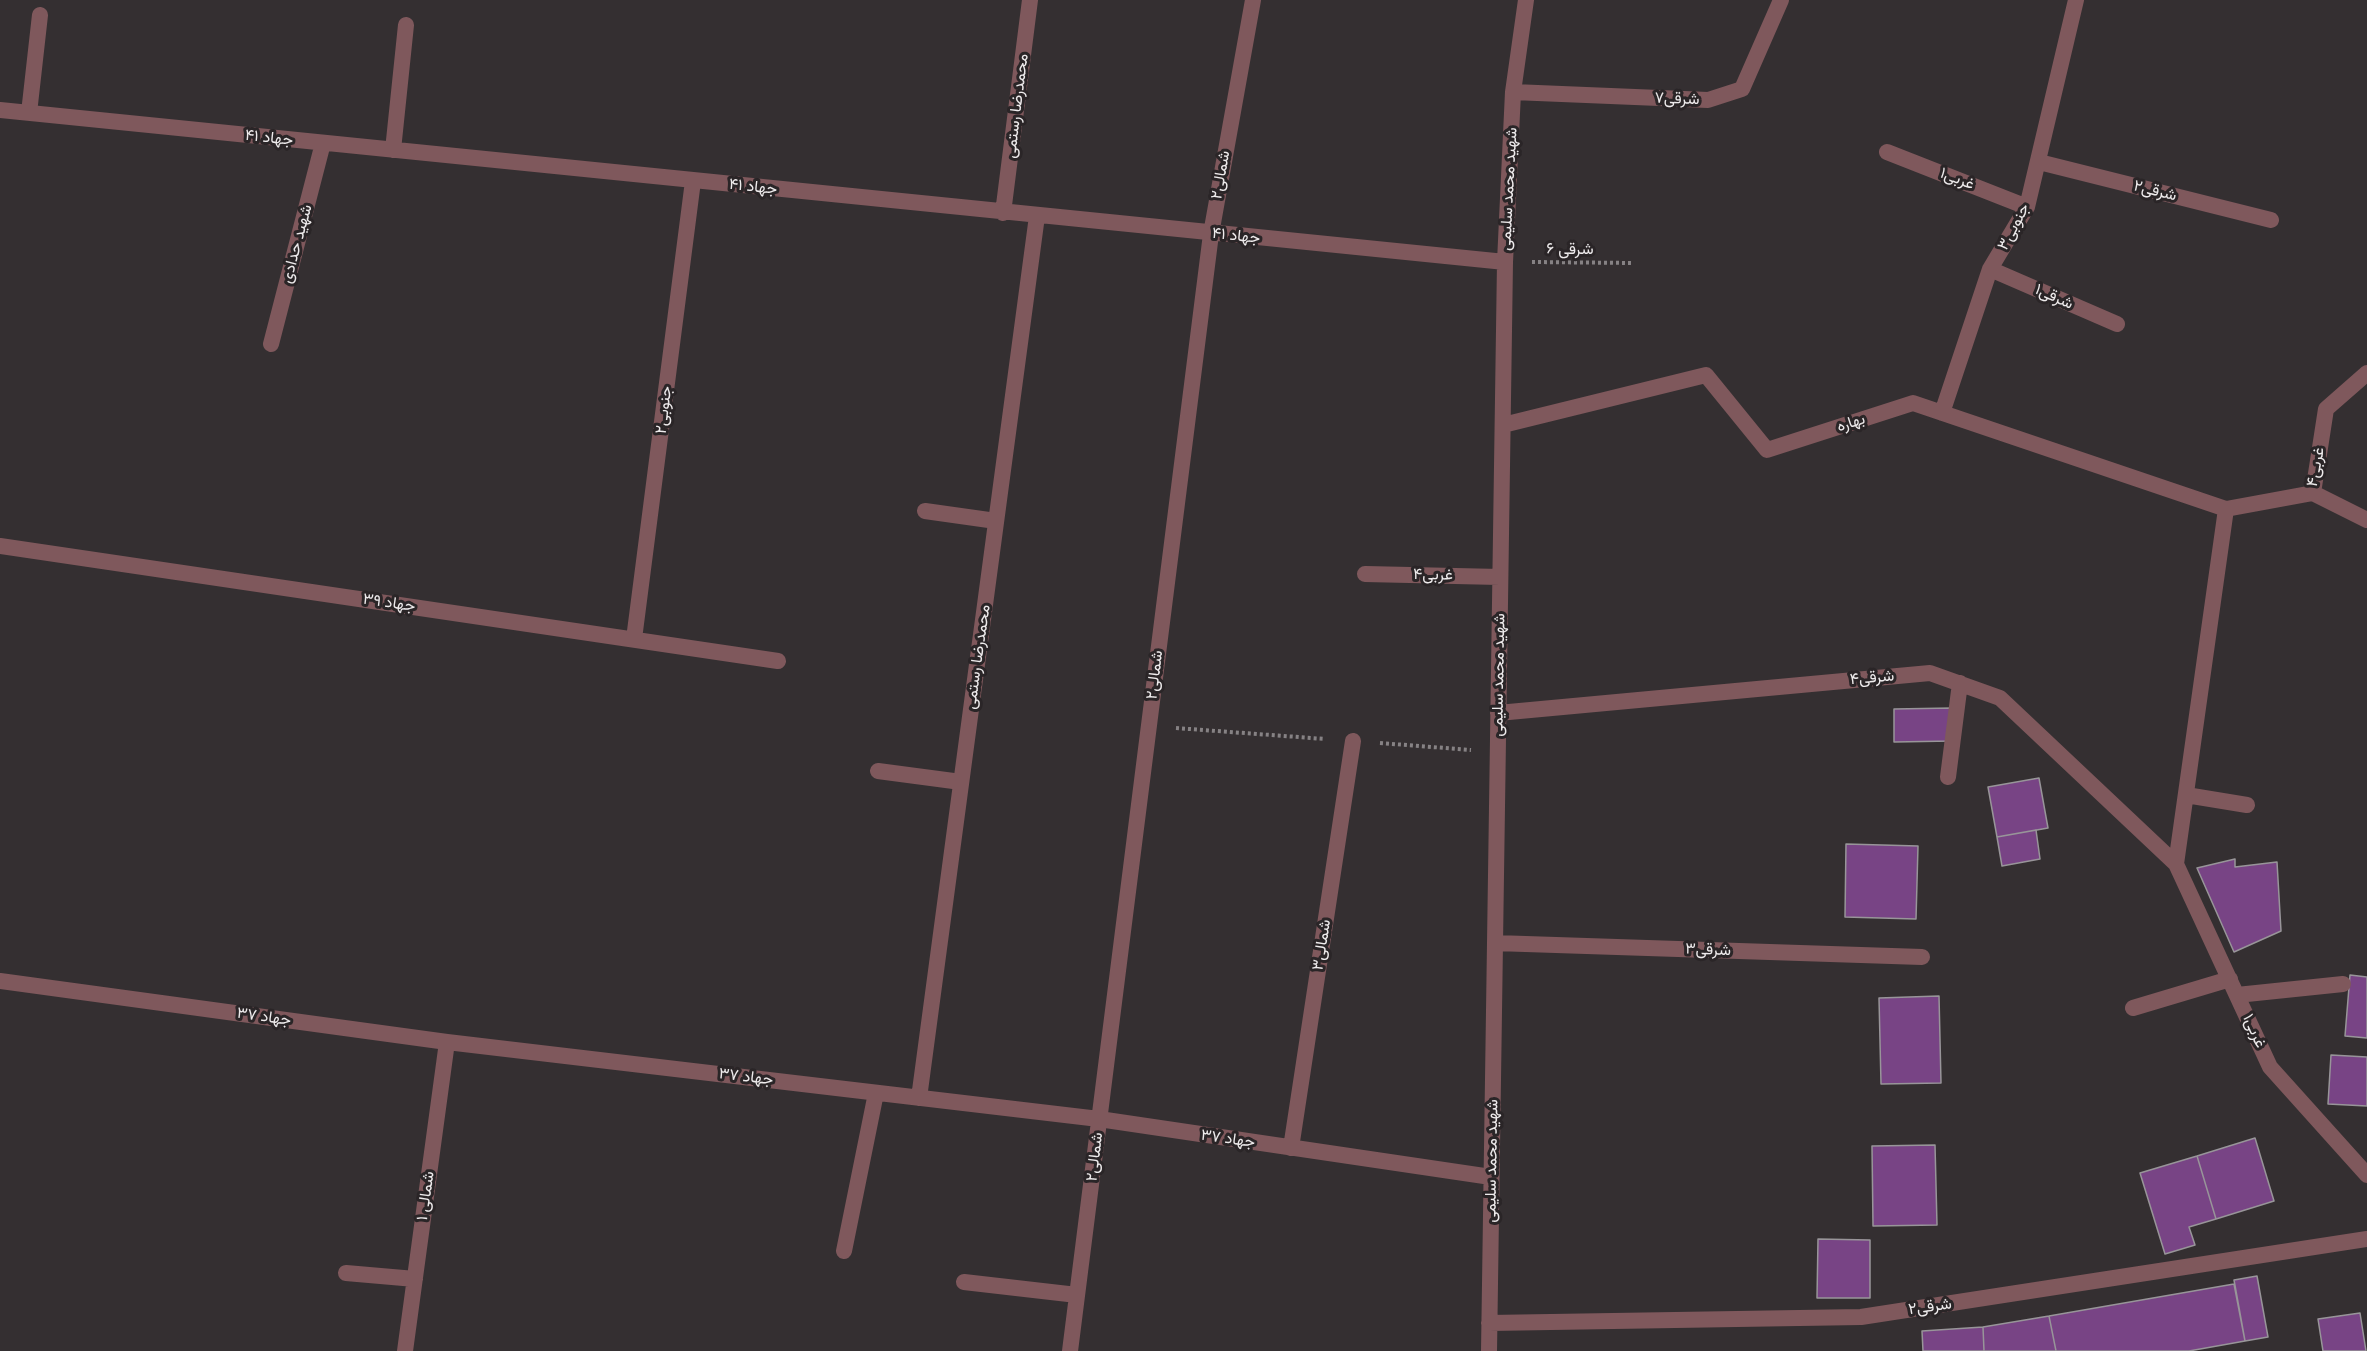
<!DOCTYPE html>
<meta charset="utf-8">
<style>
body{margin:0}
canvas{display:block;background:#342f31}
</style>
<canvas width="2367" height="1351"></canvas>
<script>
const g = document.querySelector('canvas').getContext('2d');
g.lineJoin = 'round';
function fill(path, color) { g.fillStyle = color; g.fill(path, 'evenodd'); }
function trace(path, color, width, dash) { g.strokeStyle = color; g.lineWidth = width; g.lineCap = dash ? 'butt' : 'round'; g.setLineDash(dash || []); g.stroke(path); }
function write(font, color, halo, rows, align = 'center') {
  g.font = font + ' "Space Grotesk",Vazirmatn,sans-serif'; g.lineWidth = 6; g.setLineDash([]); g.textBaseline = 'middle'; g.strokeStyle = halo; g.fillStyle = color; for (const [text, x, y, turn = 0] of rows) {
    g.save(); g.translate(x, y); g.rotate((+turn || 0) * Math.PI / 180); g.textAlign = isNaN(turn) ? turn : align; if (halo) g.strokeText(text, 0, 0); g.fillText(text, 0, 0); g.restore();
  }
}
const building = new Path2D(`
 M 1952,708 L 1952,741 L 1894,742 L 1894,709 Z
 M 2039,778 L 2048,828 L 1997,837 L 1988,787 Z
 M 2036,830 L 2040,859 L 2002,866 L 1997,837 Z
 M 1846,844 L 1918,846 L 1916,919 L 1845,917 Z
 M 2235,859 L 2235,867 L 2277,862 L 2281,931 L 2234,952 L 2197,868 Z
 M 2350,975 L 2367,977 L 2367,1038 L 2345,1036 Z
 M 1939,996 L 1941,1083 L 1881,1084 L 1879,998 Z
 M 2331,1055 L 2367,1057 L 2367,1106 L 2328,1104 Z
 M 2255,1138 L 2274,1201 L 2216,1219 L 2197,1156 Z
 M 1935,1145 L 1937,1225 L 1873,1226 L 1872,1146 Z
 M 2197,1156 L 2216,1219 L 2189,1227 L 2195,1245 L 2165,1254 L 2140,1173 Z
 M 1818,1239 L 1870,1240 L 1870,1298 L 1817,1298 Z
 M 2257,1276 L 2268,1337 L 2245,1341 L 2234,1280 Z
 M 2234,1284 L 2245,1341 L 2189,1351 L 2056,1351 L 2049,1316 Z
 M 2360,1313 L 2366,1351 L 2323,1351 L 2318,1319 Z
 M 2049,1316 L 2056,1351 L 1984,1351 L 1983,1327 Z
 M 1983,1327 L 1984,1351 L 1923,1351 L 1922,1331 Z`);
fill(building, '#784485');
trace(building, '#989599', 1.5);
trace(new Path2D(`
 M 1532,262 L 1634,263
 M 1176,728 L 1325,739
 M 1380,743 L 1471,750`), '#868284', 4, [3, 3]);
trace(new Path2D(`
 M 1513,92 L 1708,100 L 1742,89 L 1781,0
 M 0,110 L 1505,262
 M 29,113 L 40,15
 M 393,150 L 406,25
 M 1887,152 L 2027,207
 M 2039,162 L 2271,220
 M 1003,213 L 1030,0
 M 1990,269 L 2117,324
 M 271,344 L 323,143
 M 1942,413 L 1990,269 L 2027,207 L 2076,0
 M 1503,425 L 1706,375 L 1767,450 L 1913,403 L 2226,509 L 2313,493 L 2326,409 L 2367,373
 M 2313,493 L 2367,520
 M 925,511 L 996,521
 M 0,546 L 778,661
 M 1365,574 L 1500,577
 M 634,639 L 693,181
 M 1498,713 L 1930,673 L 2000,698 L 2176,864 L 2270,1067 L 2367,1175
 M 878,771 L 961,782
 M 1948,777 L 1960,683
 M 2186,795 L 2247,805
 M 2176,864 L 2226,509
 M 1495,943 L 1922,957
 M 0,981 L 447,1042 L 1099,1119 L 1491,1177
 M 2237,995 L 2343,984
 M 2133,1008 L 2230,979
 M 919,1098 L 1037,216
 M 1291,1148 L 1353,741
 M 844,1251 L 876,1093
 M 346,1273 L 415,1279
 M 964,1282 L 1077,1295
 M 1489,1323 L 1861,1317 L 2367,1239
 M 405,1351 L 447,1042
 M 1070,1351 L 1211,234 L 1253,0
 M 1489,1351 L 1505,262 L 1513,92 L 1526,0`), '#7f585c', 16);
write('16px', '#eeebec', '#2a2527', [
 ["شرقی۷",1677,99,2],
 ["محمدرضا رستمی",1017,106,-83],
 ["جهاد ۴۱",269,138,6],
 ["شمالی۲",1221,175,-80],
 ["غربی۱",1957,179,21],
 ["جهاد ۴۱",753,187,6],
 ["شهید محمد سلیمی",1509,189,-87],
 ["شرقی۲",2155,191,14],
 ["جنوبی۳",2014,227,-62],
 ["جهاد ۴۱",1236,236,6],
 ["شهید حدادی",297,244,-75],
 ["شرقی ۶",1570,250],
 ["شرقی۱",2054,297,24],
 ["جنوبی۲",664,410,-83],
 ["بهاره",1851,423,-18],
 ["غربی۴",2316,467,-79],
 ["غربی۴",1433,575,1],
 ["جهاد ۳۹",389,603,8],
 ["محمدرضا رستمی",978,657,-82],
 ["شمالی۲",1155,675,-83],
 ["شهید محمد سلیمی",1499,675,-89],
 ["شرقی۴",1872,678,-5],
 ["شمالی۳",1322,945,-81],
 ["شرقی۳",1708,950,2],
 ["جهاد ۳۷",264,1017,8],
 ["غربی۱",2254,1031,66],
 ["جهاد ۳۷",746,1077,7],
 ["جهاد ۳۷",1228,1139,8],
 ["شمالی۲",1095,1157,-83],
 ["شهید محمد سلیمی",1492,1161,-89],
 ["شمالی ۱",426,1196,-82],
 ["شرقی۲",1930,1307,-8]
]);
</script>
